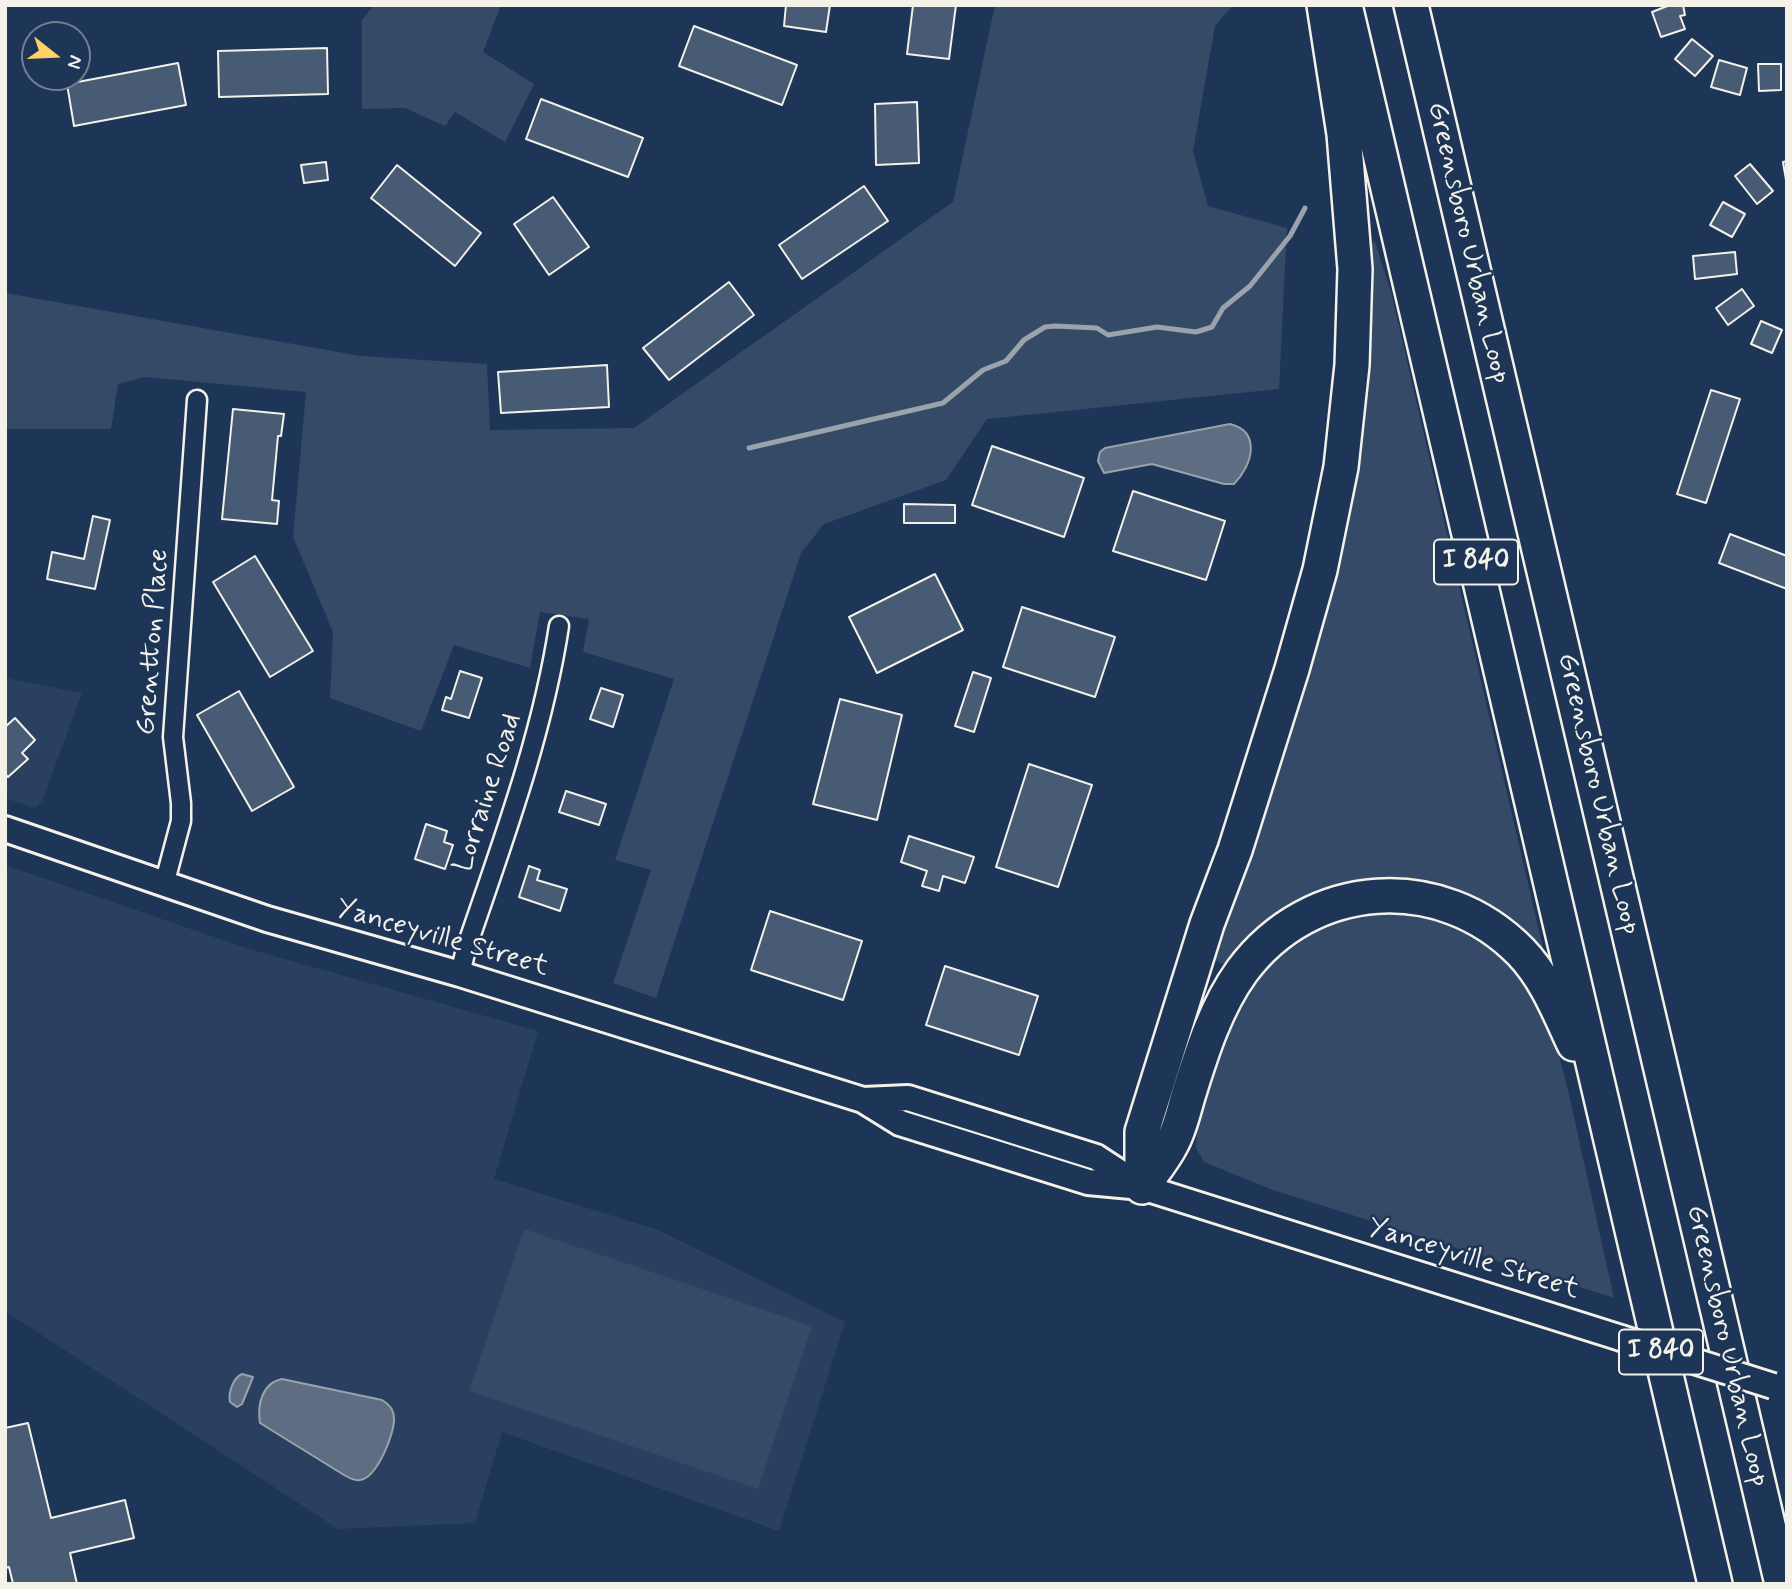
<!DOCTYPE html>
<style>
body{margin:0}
#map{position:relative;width:1792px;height:1589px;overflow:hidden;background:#1d3557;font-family:Mynerve,sans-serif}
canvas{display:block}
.frame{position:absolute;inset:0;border:7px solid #f4f1e8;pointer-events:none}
.north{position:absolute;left:21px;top:21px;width:70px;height:70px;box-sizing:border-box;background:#1d3557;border:2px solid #738091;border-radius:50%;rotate:108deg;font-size:19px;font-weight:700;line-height:28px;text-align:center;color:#f4f1e8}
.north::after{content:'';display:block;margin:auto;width:24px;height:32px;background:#ffd166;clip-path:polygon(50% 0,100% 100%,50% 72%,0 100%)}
</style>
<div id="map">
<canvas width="1792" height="1589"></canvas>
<div class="frame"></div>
<div class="north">N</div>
</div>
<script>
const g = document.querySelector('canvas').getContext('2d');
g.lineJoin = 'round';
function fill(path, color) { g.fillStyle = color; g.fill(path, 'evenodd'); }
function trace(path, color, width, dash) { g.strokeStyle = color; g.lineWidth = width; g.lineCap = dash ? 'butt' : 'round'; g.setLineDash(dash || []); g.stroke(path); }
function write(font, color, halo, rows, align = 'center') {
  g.font = font + ' Mynerve,sans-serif'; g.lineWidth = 5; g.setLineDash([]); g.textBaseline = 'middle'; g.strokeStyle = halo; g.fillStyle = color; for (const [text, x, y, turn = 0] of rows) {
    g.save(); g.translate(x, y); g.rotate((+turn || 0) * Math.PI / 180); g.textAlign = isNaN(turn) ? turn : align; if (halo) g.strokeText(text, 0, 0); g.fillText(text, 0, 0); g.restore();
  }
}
fill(new Path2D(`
 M 5,678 L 82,693 L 42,801 L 35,808 L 5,798 Z
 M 5,865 L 246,948 L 538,1031 L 494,1179 L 658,1230 L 845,1322 L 779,1531 L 502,1432 L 475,1523 L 338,1529 L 5,1311 Z`), '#2a4060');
fill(new Path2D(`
 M 374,5 L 501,5 L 483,52 L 534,84 L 505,142 L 455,112 L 445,126 L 405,108 L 362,109 L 362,20 Z
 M 995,5 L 1233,5 L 1215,26 L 1193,151 L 1208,206 L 1287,228 L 1279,389 L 987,419 L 946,480 L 824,524 L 801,553 L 656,998 L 613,983 L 651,870 L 615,860 L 674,679 L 583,652 L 589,619 L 540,612 L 530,668 L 454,645 L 421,731 L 330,698 L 333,632 L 293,537 L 306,392 L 145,377 L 118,384 L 111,429 L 5,429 L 5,293 L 361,356 L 487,364 L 490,430 L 634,428 L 953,202 Z
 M 1375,242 L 1391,292 L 1546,961 L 1388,883 L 1233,969 L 1213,959 L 1311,655 L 1363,244 Z
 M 1376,911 C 1415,913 1456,917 1488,941 C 1554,991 1567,1087 1584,1162 C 1594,1208 1604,1253 1614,1298 L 1270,1189 L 1204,1162 L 1196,1148 L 1197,1124 L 1214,1058 L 1232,1016 L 1252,983 L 1277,955 L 1304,933 L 1338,917 Z
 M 524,1229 L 812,1326 L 758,1489 L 469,1391 Z`), '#354a67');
const water = new Path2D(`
 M 1230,424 C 1262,432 1252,466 1234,484 L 1224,484 L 1152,464 L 1104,473 L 1098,461 L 1100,452 L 1105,448 Z
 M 242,1374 L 253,1377 L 242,1404 L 237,1407 L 230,1402 C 228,1393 233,1378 242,1374 Z
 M 282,1379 L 382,1400 C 389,1404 394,1409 394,1418 C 395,1433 377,1478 360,1480 C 355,1481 349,1478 344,1475 L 260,1423 C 257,1405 262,1383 282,1379 Z`);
fill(water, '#5e6d82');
trace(water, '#9aa2ab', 2);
trace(new Path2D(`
 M 749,448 L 943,403 L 983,370 L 1006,361 L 1024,340 L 1045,327 L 1055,326 L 1097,328 L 1108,335 L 1157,327 L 1196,332 L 1212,327 L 1223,308 L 1250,286 L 1290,236 L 1305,208`), '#9aa2ab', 5);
const building = new Path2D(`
 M 786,5 L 830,5 L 826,32 L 784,26 Z
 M 913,5 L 956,5 L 949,59 L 907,54 Z
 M 1670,5 L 1683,5 L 1685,15 L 1680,16 L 1685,29 L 1661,37 L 1652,12 Z
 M 694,26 L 797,65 L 782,105 L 679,66 Z
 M 1692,39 L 1713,56 L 1695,76 L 1675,59 Z
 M 327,48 L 328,94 L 219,97 L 218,51 Z
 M 1719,60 L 1747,68 L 1740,95 L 1711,87 Z
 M 178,63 L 186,105 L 74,126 L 67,84 Z
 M 1758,64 L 1781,64 L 1781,90 L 1759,91 Z
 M 541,99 L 643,138 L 628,177 L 526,139 Z
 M 917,102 L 919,163 L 876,165 L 875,104 Z
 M 1787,161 L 1787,186 L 1783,162 Z
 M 326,162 L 328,180 L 304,183 L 301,165 Z
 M 1750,164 L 1773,191 L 1757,204 L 1735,176 Z
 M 397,165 L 481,233 L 455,266 L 371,198 Z
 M 864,186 L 888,221 L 802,279 L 779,245 Z
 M 553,197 L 589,247 L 549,275 L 514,224 Z
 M 1723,202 L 1745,214 L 1732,237 L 1710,225 Z
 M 1735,252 L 1737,274 L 1695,279 L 1693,256 Z
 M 729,282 L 754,315 L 669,380 L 643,348 Z
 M 1742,289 L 1754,306 L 1728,325 L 1716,308 Z
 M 1761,321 L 1782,330 L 1772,353 L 1751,344 Z
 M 607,365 L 609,407 L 501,413 L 498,372 Z
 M 1711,390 L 1740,399 L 1706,503 L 1677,494 Z
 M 233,409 L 284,414 L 281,436 L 278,436 L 272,500 L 279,501 L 277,524 L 222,519 Z
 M 992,446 L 1084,478 L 1064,537 L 972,505 Z
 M 1133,491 L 1225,521 L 1206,580 L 1113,551 Z
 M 904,504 L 955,505 L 955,523 L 904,523 Z
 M 93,516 L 110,520 L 95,589 L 47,579 L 52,552 L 84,559 Z
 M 1730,534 L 1787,556 L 1787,589 L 1719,563 Z
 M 255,556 L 313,651 L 270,677 L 213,582 Z
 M 935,574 L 963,630 L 877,673 L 849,617 Z
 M 1022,607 L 1115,637 L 1095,697 L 1003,667 Z
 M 460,671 L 482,678 L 469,718 L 442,710 L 446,697 L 451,699 Z
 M 973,672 L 991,678 L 974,732 L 955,726 Z
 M 601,688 L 623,695 L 613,727 L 590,719 Z
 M 239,691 L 294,787 L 252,811 L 197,715 Z
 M 840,699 L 902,715 L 877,820 L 813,804 Z
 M 15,718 L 35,740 L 22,753 L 28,759 L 8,777 L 5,774 L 5,727 Z
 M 1029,764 L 1092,785 L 1058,887 L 996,867 Z
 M 566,791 L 606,804 L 599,825 L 559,812 Z
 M 426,824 L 447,831 L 444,842 L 453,845 L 445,869 L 415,859 Z
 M 909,836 L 974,857 L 965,883 L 943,876 L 939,891 L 922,886 L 927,871 L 901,862 Z
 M 529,866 L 540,870 L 537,880 L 567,889 L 560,911 L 519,897 Z
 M 770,911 L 862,941 L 843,1000 L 751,970 Z
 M 945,966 L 1038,996 L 1019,1055 L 926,1025 Z
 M 28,1423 L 51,1518 L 125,1500 L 134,1538 L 70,1553 L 77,1584 L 13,1584 L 9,1567 L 5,1568 L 5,1428 Z`);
fill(building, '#485b74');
trace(building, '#f4f1e8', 2);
const minor = new Path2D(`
 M 164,885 L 181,821 L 181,803 L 173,737 L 197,400
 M 460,974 L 466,949 C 502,843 542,737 559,626`);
const secondary = new Path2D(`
 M 5,829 L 267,919 L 460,974 L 863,1100 L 900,1123 L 1088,1182 L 1142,1187 L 1621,1338
 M 863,1100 L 908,1098 L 1096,1157 L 1139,1185`);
const motorway = new Path2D(`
 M 1345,5 L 1715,1584
 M 1411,5 L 1782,1584
 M 1142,1187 L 1142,1132 L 1207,924 L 1235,850 L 1292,669 L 1320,570 L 1341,467 L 1352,365 L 1355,269 L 1344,134 L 1324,5
 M 1142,1187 C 1152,1173 1164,1159 1172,1143 C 1180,1129 1184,1109 1189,1093 C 1202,1051 1216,1007 1242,971 C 1310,879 1441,870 1521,952 C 1546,978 1559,1012 1574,1044`);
trace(minor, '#f4f1e8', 23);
trace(secondary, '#f4f1e8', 30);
trace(motorway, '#f4f1e8', 38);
trace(minor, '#1d3557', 18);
trace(secondary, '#1d3557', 24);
trace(motorway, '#1d3557', 33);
const secondaryBridge = new Path2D(`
 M 1621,1338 L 1773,1386`);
trace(secondaryBridge, '#f4f1e8', 30, []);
trace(secondaryBridge, '#1d3557', 24);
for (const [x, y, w] of [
 [1476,562,84],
 [1661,1352,84]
]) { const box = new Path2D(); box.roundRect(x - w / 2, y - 22.5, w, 45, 5); g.fillStyle = '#1d3557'; g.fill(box); trace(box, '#f4f1e8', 2); }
write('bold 26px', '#f4f1e8', null, [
 ["I 840",1476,562],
 ["I 840",1661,1352]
]);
write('28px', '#f4f1e8', '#1d3557', [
 ["Greensboro Urban Loop",1467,243,77],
 ["Grentton Place",154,642,-86],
 ["Lorraine Road",489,793,-72],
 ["Greensboro Urban Loop",1597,794,77],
 ["Yanceyville Street",442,939,16],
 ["Yanceyville Street",1473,1260,17],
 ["Greensboro Urban Loop",1726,1346,77]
]);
</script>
